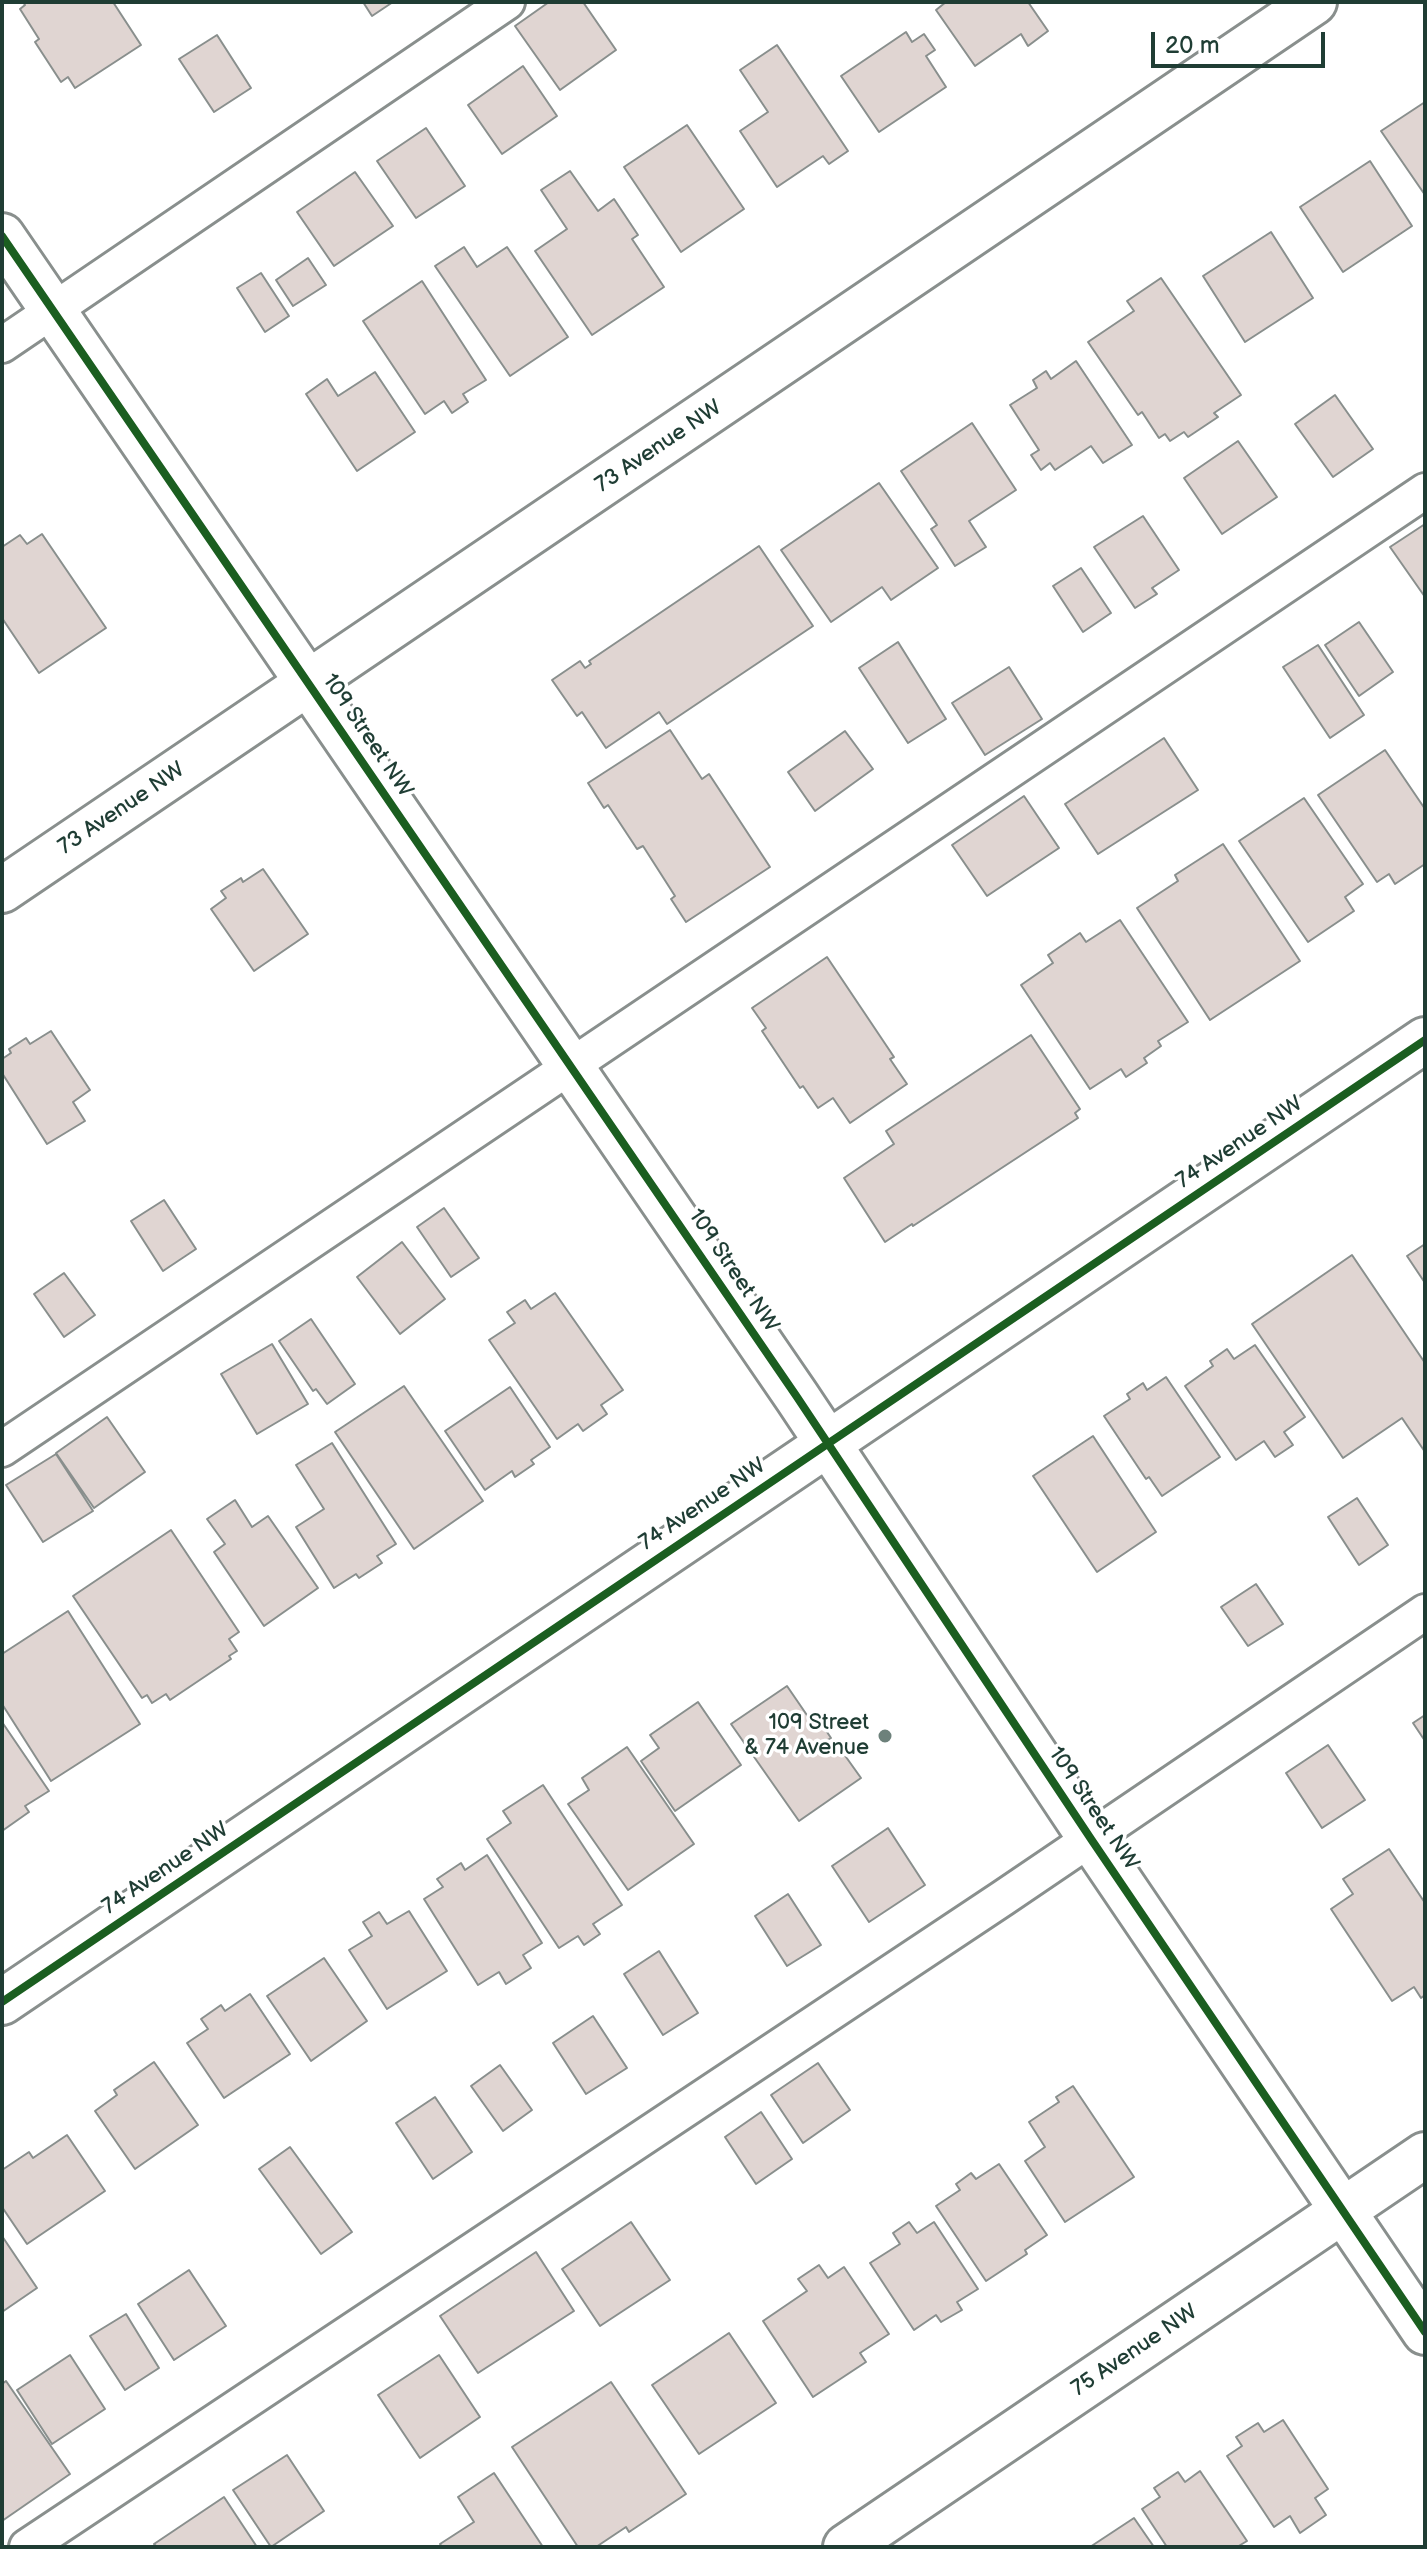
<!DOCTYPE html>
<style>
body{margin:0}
#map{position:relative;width:1427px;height:2549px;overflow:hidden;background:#fff;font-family:"Balsamiq Sans",sans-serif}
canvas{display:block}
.frame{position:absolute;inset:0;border:4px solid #1f3d34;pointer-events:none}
.scale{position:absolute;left:1151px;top:32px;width:174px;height:36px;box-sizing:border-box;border:4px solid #1f3d34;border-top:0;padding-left:10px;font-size:24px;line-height:28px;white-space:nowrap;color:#1f3d34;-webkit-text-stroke:6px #fff;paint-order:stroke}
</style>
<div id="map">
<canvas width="1427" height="2549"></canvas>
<div class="frame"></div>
<div class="scale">20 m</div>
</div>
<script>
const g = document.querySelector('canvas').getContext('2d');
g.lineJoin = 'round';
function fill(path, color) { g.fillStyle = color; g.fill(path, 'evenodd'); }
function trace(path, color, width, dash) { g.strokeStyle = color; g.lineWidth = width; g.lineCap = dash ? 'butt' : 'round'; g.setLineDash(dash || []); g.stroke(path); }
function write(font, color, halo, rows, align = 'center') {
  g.font = font + ' "Balsamiq Sans",sans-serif'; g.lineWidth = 7; g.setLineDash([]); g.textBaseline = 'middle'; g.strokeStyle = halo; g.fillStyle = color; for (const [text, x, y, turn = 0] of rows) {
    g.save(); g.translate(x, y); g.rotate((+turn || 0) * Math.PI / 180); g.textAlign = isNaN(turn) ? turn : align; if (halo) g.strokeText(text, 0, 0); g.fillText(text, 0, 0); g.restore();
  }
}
const building = new Path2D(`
 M 23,2 L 113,2 L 141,45 L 75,88 L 68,77 L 61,82 L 35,42 L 39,39 L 20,9 L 25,5 Z
 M 363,2 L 393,2 L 372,16 Z
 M 549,2 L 583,2 L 616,50 L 560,90 L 515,26 Z
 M 946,2 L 1028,2 L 1048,31 L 1028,46 L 1021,34 L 975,66 L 936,10 Z
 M 906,32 L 912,42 L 924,34 L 935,50 L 926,56 L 946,87 L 879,132 L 841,76 Z
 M 217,35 L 251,88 L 214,112 L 179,59 Z
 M 777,45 L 848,151 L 829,164 L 823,156 L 777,187 L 740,131 L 768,112 L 740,70 Z
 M 523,66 L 557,116 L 502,154 L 468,105 Z
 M 1425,102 L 1425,195 L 1381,131 Z
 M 687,125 L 744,209 L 681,252 L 624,167 Z
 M 426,128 L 465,186 L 416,218 L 377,161 Z
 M 1370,161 L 1412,226 L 1343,272 L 1300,207 Z
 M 570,171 L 598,211 L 614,199 L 638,235 L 632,239 L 664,287 L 592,335 L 535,251 L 567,229 L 541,190 Z
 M 355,172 L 393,226 L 334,266 L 297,212 Z
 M 1271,232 L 1313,298 L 1245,342 L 1203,276 Z
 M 464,247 L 477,267 L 507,247 L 568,337 L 510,376 L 435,266 Z
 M 308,258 L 326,285 L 293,306 L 276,280 Z
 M 261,273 L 289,316 L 265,332 L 237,288 Z
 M 1161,278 L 1241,395 L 1214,413 L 1218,417 L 1188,437 L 1184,432 L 1170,441 L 1165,434 L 1159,438 L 1142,412 L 1138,415 L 1088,342 L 1134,311 L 1127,301 Z
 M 422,281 L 486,380 L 463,394 L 468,402 L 452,413 L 444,401 L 425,414 L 363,321 Z
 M 1076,361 L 1132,445 L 1103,463 L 1091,446 L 1055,470 L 1050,463 L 1041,470 L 1031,455 L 1039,450 L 1010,405 L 1037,388 L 1033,380 L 1046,371 L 1051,379 Z
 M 375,372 L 415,432 L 357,471 L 306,394 L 327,379 L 338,396 Z
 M 1335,395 L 1373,449 L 1333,477 L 1295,424 Z
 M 972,423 L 1016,490 L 969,521 L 986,547 L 955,566 L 931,529 L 937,525 L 901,471 Z
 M 1238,441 L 1277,497 L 1222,534 L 1184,478 Z
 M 879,483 L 938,568 L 891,600 L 882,587 L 831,622 L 781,550 Z
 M 1143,516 L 1179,570 L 1152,588 L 1157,594 L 1135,608 L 1094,547 Z
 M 1425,524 L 1425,597 L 1390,547 Z
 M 42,534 L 106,628 L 39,673 L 2,618 L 2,547 L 20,535 L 27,544 Z
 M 759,546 L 813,626 L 667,724 L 659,712 L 606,748 L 582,712 L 577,716 L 552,680 L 580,661 L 585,668 L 591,664 L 589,661 Z
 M 1081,568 L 1111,613 L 1083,632 L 1053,586 Z
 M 1359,622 L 1393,672 L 1359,696 L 1325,645 Z
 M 898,642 L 946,719 L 908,743 L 859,668 Z
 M 1318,645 L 1364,715 L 1330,738 L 1283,667 Z
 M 1009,667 L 1042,719 L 985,755 L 952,703 Z
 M 670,730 L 702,779 L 709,774 L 770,867 L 686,922 L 671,899 L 675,896 L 643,846 L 637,849 L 608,805 L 604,808 L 588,783 Z
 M 845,731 L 873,769 L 815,811 L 788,772 Z
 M 1164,738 L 1198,790 L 1098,854 L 1065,804 Z
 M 1385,750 L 1425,809 L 1425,864 L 1395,884 L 1389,874 L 1377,882 L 1318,795 Z
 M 1024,796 L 1059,848 L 987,896 L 952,845 Z
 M 1304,798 L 1363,884 L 1345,897 L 1354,911 L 1308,942 L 1239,841 Z
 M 1223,844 L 1300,961 L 1210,1020 L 1137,908 L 1178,881 L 1175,875 Z
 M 263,869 L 308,934 L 254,971 L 211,909 L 226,898 L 221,891 L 241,878 L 243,882 Z
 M 1120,920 L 1188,1022 L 1158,1041 L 1161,1046 L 1144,1058 L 1147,1063 L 1126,1077 L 1121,1069 L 1090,1089 L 1021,985 L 1053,963 L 1048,955 L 1080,933 L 1086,942 Z
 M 827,957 L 894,1057 L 890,1059 L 907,1084 L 850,1123 L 833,1098 L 818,1108 L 803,1086 L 800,1088 L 762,1031 L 766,1028 L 752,1008 Z
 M 51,1031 L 90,1090 L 73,1102 L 85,1121 L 47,1144 L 2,1073 L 2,1059 L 11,1053 L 9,1049 L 26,1038 L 30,1044 Z
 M 1031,1035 L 1080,1109 L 1075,1113 L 1078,1118 L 913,1226 L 912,1224 L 885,1242 L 844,1178 L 894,1144 L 886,1131 Z
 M 164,1200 L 196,1249 L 163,1271 L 131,1221 Z
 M 444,1208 L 479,1258 L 451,1277 L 417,1227 Z
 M 402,1242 L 445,1299 L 400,1334 L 357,1277 Z
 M 1425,1244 L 1425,1283 L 1407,1256 Z
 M 1352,1255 L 1425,1363 L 1425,1452 L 1402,1418 L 1343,1458 L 1252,1324 Z
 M 64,1273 L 95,1315 L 64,1337 L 34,1294 Z
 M 555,1293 L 623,1390 L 601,1405 L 607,1414 L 583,1431 L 578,1424 L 557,1439 L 489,1340 L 515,1323 L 507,1312 L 525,1300 L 531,1309 Z
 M 311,1319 L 355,1384 L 327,1404 L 316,1389 L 313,1391 L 279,1341 Z
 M 272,1344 L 308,1404 L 257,1434 L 221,1374 Z
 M 1255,1345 L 1305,1417 L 1284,1432 L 1293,1445 L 1275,1457 L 1264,1441 L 1236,1460 L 1185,1386 L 1213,1366 L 1210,1361 L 1227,1349 L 1234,1359 Z
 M 1166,1377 L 1220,1457 L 1162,1496 L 1149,1477 L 1146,1479 L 1104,1416 L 1130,1399 L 1127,1394 L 1143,1383 L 1147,1390 Z
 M 404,1386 L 483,1501 L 414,1549 L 335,1432 Z
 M 510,1387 L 550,1447 L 531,1460 L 534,1464 L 515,1477 L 512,1471 L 485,1490 L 445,1431 Z
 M 107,1417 L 145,1472 L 94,1508 L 56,1453 Z
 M 1093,1436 L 1156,1532 L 1097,1572 L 1033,1476 Z
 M 332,1443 L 396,1544 L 377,1556 L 382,1563 L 359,1578 L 356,1574 L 334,1588 L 296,1527 L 324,1509 L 296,1465 Z
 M 56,1454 L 93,1511 L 43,1542 L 6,1485 Z
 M 1357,1498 L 1388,1545 L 1359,1565 L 1328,1517 Z
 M 235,1500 L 252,1527 L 268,1516 L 318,1588 L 264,1626 L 214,1552 L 225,1544 L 207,1519 Z
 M 171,1530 L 239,1632 L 229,1639 L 237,1651 L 229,1656 L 231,1659 L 170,1700 L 166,1694 L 152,1703 L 147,1695 L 142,1698 L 73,1596 Z
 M 1256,1584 L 1283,1624 L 1248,1646 L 1221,1607 Z
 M 68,1611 L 140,1724 L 51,1781 L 2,1704 L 2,1654 Z
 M 787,1686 L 811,1721 L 817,1717 L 831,1738 L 824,1742 L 828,1748 L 836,1743 L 861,1778 L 799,1821 L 731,1724 Z
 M 698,1702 L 741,1765 L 675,1811 L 641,1761 L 659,1748 L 650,1735 Z
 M 1425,1715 L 1425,1741 L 1413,1723 Z
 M 2,1722 L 49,1791 L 25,1806 L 29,1812 L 2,1831 Z
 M 1328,1745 L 1365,1800 L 1322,1828 L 1286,1773 Z
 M 627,1747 L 694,1844 L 628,1890 L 568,1804 L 589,1790 L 582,1778 Z
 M 543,1785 L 622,1905 L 593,1924 L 600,1934 L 584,1945 L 578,1936 L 559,1948 L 487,1839 L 511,1823 L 503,1811 Z
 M 888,1828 L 925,1885 L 869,1922 L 832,1866 Z
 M 1389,1849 L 1425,1903 L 1425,1995 L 1421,1998 L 1414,1987 L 1392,2001 L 1331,1909 L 1353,1894 L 1343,1879 Z
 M 487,1855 L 542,1943 L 523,1955 L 531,1968 L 506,1984 L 499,1972 L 478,1985 L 424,1899 L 443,1887 L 437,1879 L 461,1863 L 465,1870 Z
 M 788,1894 L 821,1945 L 787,1966 L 755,1916 Z
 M 409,1911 L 447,1971 L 387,2009 L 349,1950 L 372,1936 L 363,1922 L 379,1912 L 387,1924 Z
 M 659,1951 L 698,2013 L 663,2035 L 624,1974 Z
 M 324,1958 L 367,2021 L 311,2061 L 267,1996 Z
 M 250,1994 L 290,2054 L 224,2098 L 187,2043 L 208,2029 L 201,2019 L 221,2005 L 225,2011 Z
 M 593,2016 L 627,2068 L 586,2094 L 553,2043 Z
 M 154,2062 L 198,2125 L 135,2169 L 95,2111 L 117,2095 L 114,2090 Z
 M 818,2063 L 850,2110 L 803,2143 L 771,2095 Z
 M 500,2065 L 532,2110 L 503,2131 L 471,2086 Z
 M 1073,2086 L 1134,2177 L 1065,2222 L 1025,2161 L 1045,2147 L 1029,2122 L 1059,2102 L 1056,2097 Z
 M 435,2097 L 472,2152 L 433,2179 L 396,2123 Z
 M 761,2112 L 792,2159 L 756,2184 L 725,2137 Z
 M 67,2135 L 105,2191 L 27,2244 L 2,2207 L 2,2170 L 29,2152 L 33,2158 Z
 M 290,2147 L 352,2232 L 321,2254 L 259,2169 Z
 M 999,2164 L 1047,2235 L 1025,2250 L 1027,2254 L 986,2281 L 936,2206 L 960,2190 L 956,2184 L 971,2173 L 976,2179 Z
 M 631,2222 L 670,2280 L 600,2326 L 562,2269 Z
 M 909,2222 L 917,2233 L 934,2222 L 978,2289 L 957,2302 L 962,2310 L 941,2322 L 936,2315 L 914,2330 L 870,2263 L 900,2244 L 893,2233 Z
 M 2,2236 L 37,2288 L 2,2312 Z
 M 536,2252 L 574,2311 L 478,2373 L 440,2316 Z
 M 819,2265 L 828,2278 L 844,2267 L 889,2334 L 860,2353 L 866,2362 L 813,2397 L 763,2321 L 807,2291 L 798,2279 Z
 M 189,2270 L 226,2326 L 174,2360 L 138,2304 Z
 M 126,2314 L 159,2368 L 125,2390 L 90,2336 Z
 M 729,2333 L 776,2403 L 699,2454 L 652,2385 Z
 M 70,2355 L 105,2409 L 52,2444 L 17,2390 Z
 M 439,2355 L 480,2417 L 420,2458 L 378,2395 Z
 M 6,2381 L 70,2474 L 2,2521 L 2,2384 Z
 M 611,2382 L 686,2494 L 629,2532 L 626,2527 L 596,2547 L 578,2547 L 512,2447 Z
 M 1283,2420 L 1328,2489 L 1315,2498 L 1326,2515 L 1300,2533 L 1290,2516 L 1274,2527 L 1227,2456 L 1242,2446 L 1236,2437 L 1258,2423 L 1264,2432 Z
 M 287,2455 L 324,2511 L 271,2547 L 233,2490 Z
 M 1200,2471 L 1247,2541 L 1237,2547 L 1167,2547 L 1142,2509 L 1160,2497 L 1154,2488 L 1178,2472 L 1185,2482 Z
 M 494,2473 L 543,2547 L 442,2547 L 440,2544 L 474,2522 L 458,2497 Z
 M 224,2497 L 257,2547 L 157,2547 L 154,2544 Z
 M 1134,2518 L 1154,2547 L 1090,2547 Z`);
fill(building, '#e0d5d2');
trace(building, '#898f8d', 2);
const lane = new Path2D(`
 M 2,345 L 507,2
 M 2,1449 L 1425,491
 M 27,2547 L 1003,1898 L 1425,1612`);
const street = new Path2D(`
 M 2,890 L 1314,2
 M 2,2002 L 1425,1040
 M 846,2547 L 1425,2155`);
const secondary = new Path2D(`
 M 2,236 L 797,1397 L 1091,1839 L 1425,2332`);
trace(lane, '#898f8d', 40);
trace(street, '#898f8d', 50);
trace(secondary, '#898f8d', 50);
trace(lane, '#fff', 34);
trace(street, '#fff', 44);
trace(secondary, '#fff', 44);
trace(new Path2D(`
 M 2,236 L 797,1397 L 1091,1839 L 1425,2332
 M 2,2002 L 1425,1040`), '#1b5e20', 8);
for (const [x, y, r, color] of [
 [885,1736,8,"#6d817b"]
]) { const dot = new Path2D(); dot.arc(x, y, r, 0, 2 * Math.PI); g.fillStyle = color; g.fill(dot); trace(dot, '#fff', 3); }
write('22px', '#1f3d34', '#fff', [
 ["73 Avenue NW",659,447,-34],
 ["109 Street NW",367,736,56],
 ["73 Avenue NW",122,809,-34],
 ["74 Avenue NW",1240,1143,-34],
 ["109 Street NW",733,1271,56],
 ["74 Avenue NW",703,1505,-34],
 ["109 Street NW",1093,1809,56],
 ["74 Avenue NW",166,1869,-34],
 ["75 Avenue NW",1135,2351,-34]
]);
write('22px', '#1f3d34', '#fff', [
 ["109 Street",869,1723],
 ["& 74 Avenue",869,1748]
], 'right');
</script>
